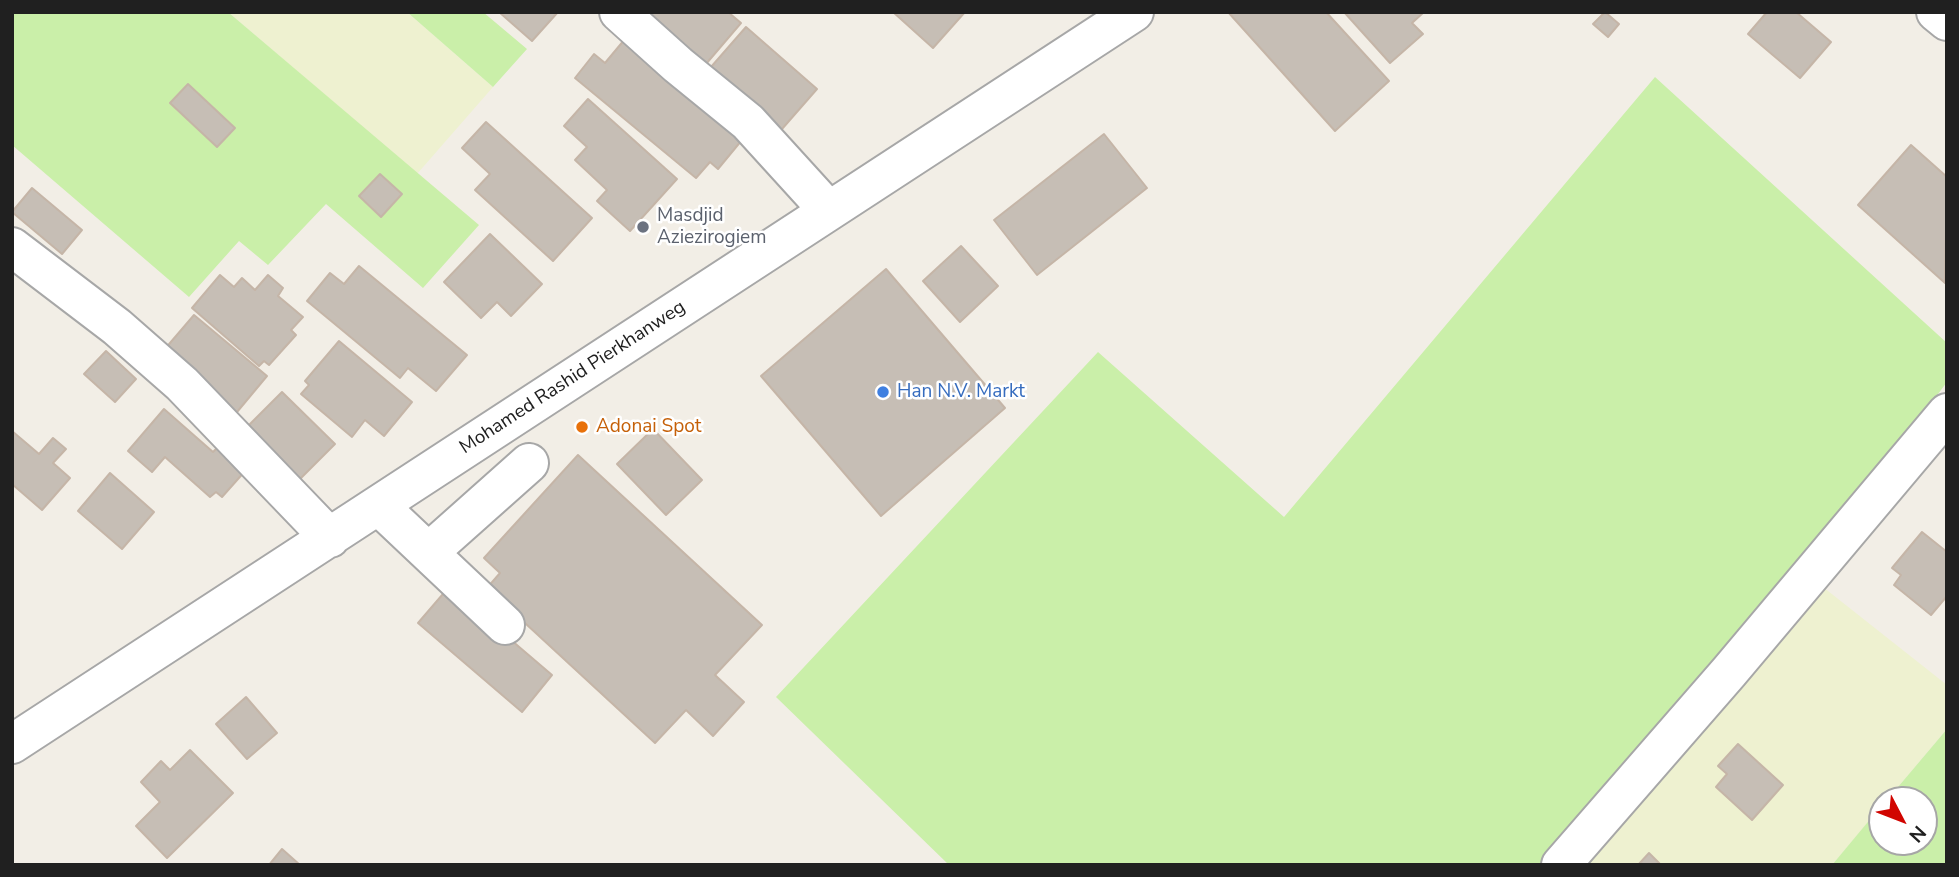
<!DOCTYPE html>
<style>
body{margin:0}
#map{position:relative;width:1959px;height:877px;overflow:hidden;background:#f2eee6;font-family:"Nunito Sans",sans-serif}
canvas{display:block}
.frame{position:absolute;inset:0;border:14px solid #202020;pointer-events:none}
.north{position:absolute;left:1868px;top:786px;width:70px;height:70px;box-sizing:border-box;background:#fff;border:2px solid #a6a6a6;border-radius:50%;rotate:132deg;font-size:19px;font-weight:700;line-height:28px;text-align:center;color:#202020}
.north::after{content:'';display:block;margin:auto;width:24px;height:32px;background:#d10500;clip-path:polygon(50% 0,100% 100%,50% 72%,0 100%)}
</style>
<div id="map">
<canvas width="1959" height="877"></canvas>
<div class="frame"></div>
<div class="north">N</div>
</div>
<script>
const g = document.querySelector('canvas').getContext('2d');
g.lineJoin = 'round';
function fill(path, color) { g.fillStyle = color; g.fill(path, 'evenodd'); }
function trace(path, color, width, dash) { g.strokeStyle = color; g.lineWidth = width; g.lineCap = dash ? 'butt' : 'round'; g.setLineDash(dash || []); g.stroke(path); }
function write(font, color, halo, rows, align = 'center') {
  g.font = font + ' "Nunito Sans",sans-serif'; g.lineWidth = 5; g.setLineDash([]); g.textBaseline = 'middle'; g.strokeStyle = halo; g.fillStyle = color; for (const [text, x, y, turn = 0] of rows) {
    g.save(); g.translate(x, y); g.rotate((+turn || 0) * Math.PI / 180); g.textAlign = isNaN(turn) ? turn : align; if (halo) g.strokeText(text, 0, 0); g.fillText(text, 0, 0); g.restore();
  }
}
fill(new Path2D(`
 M 228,12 L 407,12 L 493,87 L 417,174 Z
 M 1804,572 L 1947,685 L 1947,729 L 1887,800 L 1882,800 L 1882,806 L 1832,865 L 1551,865 Z`), '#eef1d0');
fill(new Path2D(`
 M 12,12 L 228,12 L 479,225 L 423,288 L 326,204 L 268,265 L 239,241 L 189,297 L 12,145 Z
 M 407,12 L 483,12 L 527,49 L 493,87 Z
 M 1655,77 L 1947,343 L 1947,382 L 1804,572 L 1551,865 L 949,865 L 776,697 L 1098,352 L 1284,517 Z
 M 1947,729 L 1947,865 L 1832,865 L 1882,805 L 1882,842 L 1924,842 L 1924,800 L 1887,800 Z`), '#caefa9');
const building = new Path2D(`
 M 499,12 L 558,12 L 532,41 Z
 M 631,12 L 728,12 L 741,23 L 700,71 Z
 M 893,12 L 965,12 L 933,48 Z
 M 1228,12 L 1326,12 L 1389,81 L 1335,131 Z
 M 1344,12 L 1424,12 L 1412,23 L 1423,34 L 1390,63 Z
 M 1605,12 L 1619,24 L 1608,37 L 1593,24 Z
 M 1767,12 L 1796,12 L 1831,42 L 1800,78 L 1748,34 Z
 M 746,27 L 817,89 L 775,137 L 704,75 Z
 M 625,39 L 751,129 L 718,169 L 710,162 L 696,178 L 575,78 L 594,54 L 605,63 Z
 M 188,84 L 235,128 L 217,147 L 170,103 Z
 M 588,99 L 677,179 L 630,231 L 597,201 L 607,190 L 575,160 L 587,147 L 564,126 Z
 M 486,122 L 592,218 L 553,261 L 475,190 L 490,174 L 462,148 Z
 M 1104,134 L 1147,188 L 1037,275 L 994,220 Z
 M 1911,145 L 1947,177 L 1945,283 L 1858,205 Z
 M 380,174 L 402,194 L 381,217 L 359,196 Z
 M 32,188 L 82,230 L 62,254 L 12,212 Z
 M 490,234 L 542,284 L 511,316 L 497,302 L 481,318 L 444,282 Z
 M 961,246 L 998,286 L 960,322 L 923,281 Z
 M 359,266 L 467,355 L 436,391 L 408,368 L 400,378 L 307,301 L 330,273 L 344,284 Z
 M 886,269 L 1005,408 L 881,516 L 761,376 Z
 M 220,275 L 234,287 L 242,278 L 255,290 L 268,275 L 283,288 L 278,296 L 303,317 L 291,330 L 296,335 L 269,365 L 264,361 L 259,366 L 192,308 Z
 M 194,315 L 267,376 L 232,418 L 158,357 Z
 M 339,341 L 412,402 L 384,436 L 365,420 L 352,437 L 301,394 L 309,385 L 305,381 Z
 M 106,351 L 136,379 L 115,402 L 84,374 Z
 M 282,392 L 335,444 L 297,482 L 244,430 Z
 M 164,409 L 213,452 L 219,446 L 246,470 L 222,497 L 216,492 L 210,497 L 165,457 L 152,472 L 128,451 Z
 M 653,429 L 702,480 L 666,515 L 617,464 Z
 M 12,431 L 39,454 L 53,438 L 66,449 L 53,463 L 70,478 L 42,510 L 12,484 Z
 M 578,455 L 762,625 L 715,675 L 744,702 L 713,736 L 686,710 L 655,743 L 487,588 L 500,573 L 484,558 Z
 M 110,473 L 154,512 L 122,549 L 78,511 Z
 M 1922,532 L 1947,552 L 1947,596 L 1931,615 L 1894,585 L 1901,575 L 1892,568 Z
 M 449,587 L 552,675 L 522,712 L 418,623 Z
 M 246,697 L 277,733 L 247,759 L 216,724 Z
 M 1738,744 L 1783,785 L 1752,820 L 1716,787 L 1727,774 L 1718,766 Z
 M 190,750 L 233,793 L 167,858 L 136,826 L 160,802 L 141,782 L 161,761 L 170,770 Z
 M 282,849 L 300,865 L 269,865 Z
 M 1649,853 L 1661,865 L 1638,865 Z`);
fill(building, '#c6beb5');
trace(building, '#c5b5a7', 2);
const minor = new Path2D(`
 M 619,12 L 678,65 L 748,122 L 829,211
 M 1936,12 L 1947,21
 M 12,247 L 117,327 L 182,384 L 330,538
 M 379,506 L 505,625
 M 429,552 L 529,463
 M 12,744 L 1134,12
 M 1561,865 L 1729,672 L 1947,413`);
trace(minor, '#a7a7a7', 42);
trace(minor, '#fff', 38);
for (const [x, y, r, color] of [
 [643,227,7,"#6b7280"],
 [883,392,7,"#3f7fe0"],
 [582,427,7,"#e8710a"]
]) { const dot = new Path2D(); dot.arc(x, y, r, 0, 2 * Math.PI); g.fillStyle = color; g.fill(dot); trace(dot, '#fff', 2.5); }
write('19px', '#5b616d', '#fff', [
 ["Masdjid",657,216],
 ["Aziezirogiem",657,238]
], 'left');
write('19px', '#202020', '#fff', [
 ["Mohamed Rashid Pierkhanweg",573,378,-33]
]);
write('19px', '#366cbe', '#fff', [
 ["Han N.V. Markt",897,392]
], 'left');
write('19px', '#c56008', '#fff', [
 ["Adonai Spot",596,427]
], 'left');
</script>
